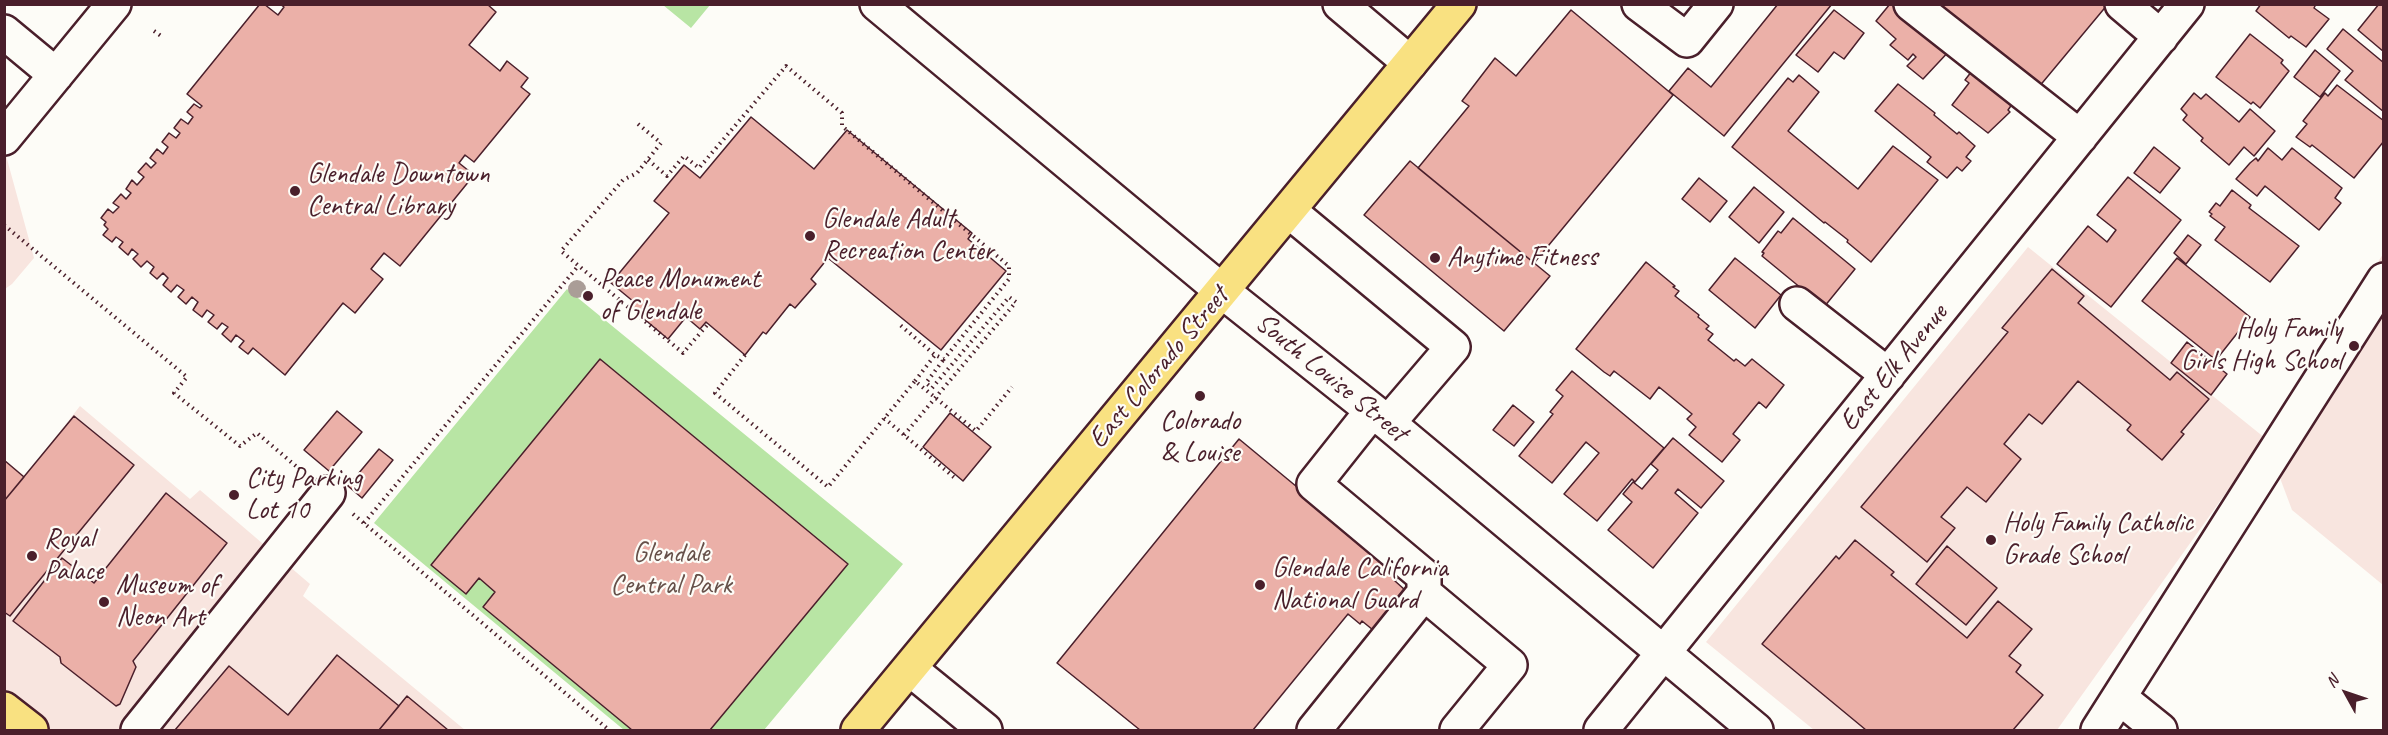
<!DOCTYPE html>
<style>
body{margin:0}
#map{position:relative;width:2388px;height:735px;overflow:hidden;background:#fdfcf7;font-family:Caveat,sans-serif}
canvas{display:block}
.frame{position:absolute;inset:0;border:6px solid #4a1f2b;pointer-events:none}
.north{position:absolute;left:2316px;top:663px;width:60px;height:60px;-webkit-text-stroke:4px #fdfcf7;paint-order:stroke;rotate:310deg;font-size:16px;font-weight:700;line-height:24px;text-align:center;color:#4a1f2b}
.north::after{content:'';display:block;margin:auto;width:21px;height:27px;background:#4a1f2b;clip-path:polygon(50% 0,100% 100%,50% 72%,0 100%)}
</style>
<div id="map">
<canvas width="2388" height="735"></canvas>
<div class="frame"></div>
<div class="north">N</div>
</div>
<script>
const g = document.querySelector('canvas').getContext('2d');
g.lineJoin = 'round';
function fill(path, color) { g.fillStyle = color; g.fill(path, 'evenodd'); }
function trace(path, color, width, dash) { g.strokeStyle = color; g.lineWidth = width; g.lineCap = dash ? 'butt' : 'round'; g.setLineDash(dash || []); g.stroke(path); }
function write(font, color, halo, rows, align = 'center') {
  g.font = font + ' Caveat,sans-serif'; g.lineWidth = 4.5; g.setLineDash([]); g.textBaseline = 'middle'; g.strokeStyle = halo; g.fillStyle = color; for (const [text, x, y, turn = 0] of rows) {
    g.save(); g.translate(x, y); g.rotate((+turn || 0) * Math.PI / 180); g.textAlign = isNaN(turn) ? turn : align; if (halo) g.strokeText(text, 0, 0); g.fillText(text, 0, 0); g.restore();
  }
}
fill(new Path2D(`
 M 4,148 L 34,258 L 12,284 L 5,289 Z
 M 2028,247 L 2265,438 L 2383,254 L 2383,585 L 2292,510 L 2265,438 L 2057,730 L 1814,730 L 1706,642 Z
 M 80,406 L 190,499 L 200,490 L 310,584 L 303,596 L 465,730 L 5,730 L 4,460 L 25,476 Z`), '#f8e5df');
fill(new Path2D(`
 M 663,5 L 710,5 L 691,28 Z
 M 567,289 L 903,564 L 764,730 L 624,730 L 374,523 Z`), '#b8e5a4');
const building = new Path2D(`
 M 260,4 L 264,4 L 278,15 L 284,7 L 280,4 L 487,4 L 496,12 L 469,45 L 500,71 L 507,61 L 528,78 L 521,87 L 530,94 L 474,162 L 465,155 L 459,163 L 474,175 L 400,266 L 384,253 L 371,269 L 383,279 L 355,313 L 343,303 L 285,375 L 253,348 L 248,354 L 239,347 L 244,341 L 236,335 L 231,342 L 222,334 L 228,327 L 222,323 L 217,329 L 208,322 L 214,315 L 207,310 L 202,317 L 193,310 L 198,302 L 192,297 L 186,304 L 178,297 L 184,290 L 177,285 L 171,292 L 163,285 L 168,278 L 163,273 L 157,279 L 150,273 L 154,267 L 147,261 L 141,267 L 133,259 L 138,254 L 132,249 L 128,255 L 119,247 L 123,242 L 116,237 L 112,242 L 103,235 L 108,229 L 104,225 L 106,222 L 101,218 L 108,209 L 113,213 L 119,207 L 113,203 L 121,194 L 126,199 L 131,193 L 126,189 L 132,180 L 137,185 L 144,177 L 138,172 L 146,163 L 151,168 L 156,163 L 150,158 L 157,149 L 163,154 L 168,147 L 162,142 L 169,133 L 176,138 L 180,133 L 174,128 L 181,119 L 188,124 L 193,117 L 187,112 L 194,104 L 200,108 L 202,106 L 187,94 Z
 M 1778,4 L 1832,4 L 1724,136 L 1669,91 L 1688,68 L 1711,87 Z
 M 1890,4 L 1901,4 L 1952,48 L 1923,79 L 1907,66 L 1916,57 L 1913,54 L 1908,60 L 1890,45 L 1896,39 L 1876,21 Z
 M 1937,4 L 2108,4 L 2038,88 Z
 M 2261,4 L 2316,4 L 2314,8 L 2329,19 L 2306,47 L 2291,36 L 2289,38 L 2256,11 Z
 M 2379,4 L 2384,4 L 2384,52 L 2358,30 Z
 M 1571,10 L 1673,95 L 1534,263 L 1418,168 L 1469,106 L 1462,101 L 1495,58 L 1516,76 Z
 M 1834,10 L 1864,33 L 1844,59 L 1834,52 L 1818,72 L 1796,55 Z
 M 2343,29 L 2384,63 L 2384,112 L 2345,80 L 2353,71 L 2327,49 Z
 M 2250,34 L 2283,60 L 2281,63 L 2289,71 L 2260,108 L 2253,102 L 2251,104 L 2216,77 Z
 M 2315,50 L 2340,71 L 2320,97 L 2294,77 Z
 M 1978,63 L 2015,100 L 2008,110 L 2010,112 L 1988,133 L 1952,105 L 1969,83 L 1965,80 Z
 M 1799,75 L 1819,92 L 1788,131 L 1858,189 L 1893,146 L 1938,180 L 1871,262 L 1847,242 L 1848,240 L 1825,222 L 1824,223 L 1732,147 L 1788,78 L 1793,82 Z
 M 1898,84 L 1935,113 L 1934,115 L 1957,134 L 1959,132 L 1975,146 L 1966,157 L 1971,161 L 1962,171 L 1957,167 L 1947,178 L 1927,162 L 1931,157 L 1875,111 Z
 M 2337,85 L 2384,121 L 2384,141 L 2354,178 L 2312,145 L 2310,147 L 2296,137 L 2307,124 L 2303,121 L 2325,93 L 2328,96 Z
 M 2194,93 L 2201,99 L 2206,94 L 2239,122 L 2250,109 L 2275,131 L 2254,156 L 2244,147 L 2229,165 L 2201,141 L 2203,138 L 2183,120 L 2187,115 L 2181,109 Z
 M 751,117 L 814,169 L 847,130 L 972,233 L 968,239 L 1006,271 L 941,350 L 828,258 L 811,279 L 816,284 L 795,308 L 790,304 L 766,334 L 763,332 L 745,355 L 706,322 L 700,329 L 686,317 L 668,339 L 631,308 L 634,302 L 611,283 L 669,213 L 654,201 L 684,165 L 700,178 Z
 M 2154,147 L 2180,168 L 2160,193 L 2134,173 Z
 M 2268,148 L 2282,160 L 2292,148 L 2342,188 L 2335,198 L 2341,203 L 2319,230 L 2265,186 L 2257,196 L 2236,179 L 2250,163 L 2256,158 L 2258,161 Z
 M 1410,161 L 1550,276 L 1504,331 L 1364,215 Z
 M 2128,177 L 2181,220 L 2111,307 L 2057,264 L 2088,226 L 2107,242 L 2116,230 L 2097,215 Z
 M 1699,178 L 1727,201 L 1710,222 L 1682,199 Z
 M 1754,187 L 1784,212 L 1759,243 L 1729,217 Z
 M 2232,190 L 2251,205 L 2249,208 L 2299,246 L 2270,282 L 2215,240 L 2225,227 L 2210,216 L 2212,214 L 2209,212 L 2216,203 L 2220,206 Z
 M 1793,218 L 1855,269 L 1824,307 L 1762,256 L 1764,253 L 1762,252 L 1778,231 L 1781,233 Z
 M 2188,235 L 2201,245 L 2186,264 L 2174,253 Z
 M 1735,258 L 1781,295 L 1755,328 L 1709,290 Z
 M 2177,258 L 2250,317 L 2216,360 L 2142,301 Z
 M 1646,262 L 1675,286 L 1673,287 L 1679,291 L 1675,296 L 1699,315 L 1698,317 L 1709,326 L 1706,329 L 1713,334 L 1708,340 L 1734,361 L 1736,359 L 1745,366 L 1752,359 L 1784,385 L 1766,408 L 1759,402 L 1733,434 L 1740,440 L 1722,462 L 1689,435 L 1696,427 L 1687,419 L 1692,414 L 1659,387 L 1650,399 L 1614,371 L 1610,376 L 1604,372 L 1576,349 Z
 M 2052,269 L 2084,296 L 2078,303 L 2170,380 L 2177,372 L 2209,399 L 2181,432 L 2184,434 L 2162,460 L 2127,430 L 2131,425 L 2078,381 L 2042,424 L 2029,414 L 2004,444 L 2021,459 L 1986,502 L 1967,487 L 1941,517 L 1955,528 L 1927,562 L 1861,507 L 2008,332 L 2002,328 Z
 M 2187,342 L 2227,374 L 2211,395 L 2171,363 Z
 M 600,359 L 848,564 L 710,730 L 632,730 L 483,607 L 495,592 L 479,578 L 466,594 L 431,565 Z
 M 1572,371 L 1664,448 L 1635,482 L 1632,479 L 1597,521 L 1564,494 L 1599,453 L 1586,442 L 1552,483 L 1519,456 L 1553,414 L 1550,412 L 1563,396 L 1556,390 Z
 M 1513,405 L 1534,422 L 1514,446 L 1493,430 Z
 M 337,411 L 362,432 L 329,471 L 304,450 Z
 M 950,413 L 991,447 L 963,481 L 923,447 Z
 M 74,416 L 134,465 L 10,616 L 4,612 L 4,501 Z
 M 1673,438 L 1724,481 L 1701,508 L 1678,489 L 1675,493 L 1698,513 L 1653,568 L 1608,530 L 1632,502 L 1623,494 L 1633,482 L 1642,489 L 1658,470 L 1651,464 Z
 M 1239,439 L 1401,573 L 1395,581 L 1405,590 L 1373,630 L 1362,621 L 1360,624 L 1348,614 L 1253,730 L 1140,730 L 1057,663 Z
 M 379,449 L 393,460 L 362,498 L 348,486 Z
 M 4,460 L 24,477 L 4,501 Z
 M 166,493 L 227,543 L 133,661 L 136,667 L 120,704 L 116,706 L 61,663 L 60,657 L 13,621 L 62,558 L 94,583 Z
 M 1855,540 L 1894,572 L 1891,575 L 1967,638 L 1998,601 L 2032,629 L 2009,656 L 2021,665 L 2016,672 L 2043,695 L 2013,730 L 1866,730 L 1762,644 L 1836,556 L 1839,559 Z
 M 1947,546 L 1997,588 L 1966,625 L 1916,584 Z
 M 337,655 L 399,706 L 379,730 L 175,730 L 229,666 L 288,715 Z
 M 407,696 L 448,730 L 379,730 Z`);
fill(building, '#ebb0a8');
trace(building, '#4a1f2b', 1.5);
const minor = new Path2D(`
 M 877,4 L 1222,291 L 1388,423 L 1756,730
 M 1340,4 L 1410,63
 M 1639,4 L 1687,40 L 1716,4
 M 1911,4 L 2080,137
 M 2122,4 L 2161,37
 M 4,32 L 56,75
 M 4,138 L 114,4
 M 1289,211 L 1453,347 L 1388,423
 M 1797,304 L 1888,375
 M 1372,411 L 1314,484 L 1424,576 L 1424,593
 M 910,669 L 985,730
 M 2119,697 L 2160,730
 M 138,730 L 328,493
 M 1314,730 L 1424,593 L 1510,665 L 1457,730
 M 1601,730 L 2187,4
 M 2098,730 L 2384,280`);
const major = new Path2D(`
 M 4,709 L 31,730
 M 858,730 L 1459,4`);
trace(minor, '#4a1f2b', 38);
trace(major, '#4a1f2b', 38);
trace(new Path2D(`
 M 154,31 L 161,36
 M 638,124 L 661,143 L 637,173 L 623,180 L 561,251 L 683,353 L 708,324
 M 648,160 L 667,176 L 684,156 L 699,168 L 786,66 L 842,113 L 842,126 L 1009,266 L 1009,279 L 944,359 L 935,355 L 899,324
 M 4,225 L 187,377 L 174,393 L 240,446 L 257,433 L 304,473
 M 745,355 L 715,393 L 828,487 L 915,381 L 976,431 L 1012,387
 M 915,381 L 935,355
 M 884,418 L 956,479
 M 904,435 L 1016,302 L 1009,297 L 932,388 L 926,383 L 944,359
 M 353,514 L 609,730
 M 364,523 L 579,265`), '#4a1f2b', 4, [1.5, 4.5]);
trace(minor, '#fdfcf7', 33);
trace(major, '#f9e181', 33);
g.fillStyle = '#aa9d97';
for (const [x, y] of [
 [577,289]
]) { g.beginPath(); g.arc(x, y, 9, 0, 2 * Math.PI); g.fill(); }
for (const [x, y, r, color] of [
 [295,191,6,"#4a1f2b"],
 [810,236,6,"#4a1f2b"],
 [1435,258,6,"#4a1f2b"],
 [588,296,6,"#4a1f2b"],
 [2354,346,6,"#4a1f2b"],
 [1200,396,6,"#4a1f2b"],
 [234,495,6,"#4a1f2b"],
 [1991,540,6,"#4a1f2b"],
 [32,556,6,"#4a1f2b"],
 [1260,585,6,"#4a1f2b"],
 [104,602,6,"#4a1f2b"]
]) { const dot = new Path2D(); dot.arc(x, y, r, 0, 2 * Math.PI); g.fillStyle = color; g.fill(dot); trace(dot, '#fdfcf7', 2); }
write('28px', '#4a1f2b', '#fdfcf7', [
 ["Glendale Downtown",307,175],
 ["Central Library",307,207],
 ["Glendale Adult",822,220],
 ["Recreation Center",822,252],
 ["Anytime Fitness",1447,258],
 ["Peace Monument",600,280],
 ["of Glendale",600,312],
 ["Holy Family",2342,330,"right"],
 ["Girls High School",2342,362,"right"],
 ["Colorado",1200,422,"center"],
 ["& Louise",1200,454,"center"],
 ["City Parking",246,479],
 ["Lot 10",246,511],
 ["Holy Family Catholic",2003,524],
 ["Grade School",2003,556],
 ["Royal",44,540],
 ["Palace",44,572],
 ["Glendale California",1272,569],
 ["National Guard",1272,601],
 ["Museum of",116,586],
 ["Neon Art",116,618]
], 'left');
write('28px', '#4a1f2b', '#fdfcf7', [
 ["East Colorado Street",1159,368,-50],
 ["East Elk Avenue",1894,368,-51],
 ["South Louise Street",1331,378,39]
]);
write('28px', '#665049', '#fdfcf7', [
 ["Glendale",671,554],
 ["Central Park",671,586]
]);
</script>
